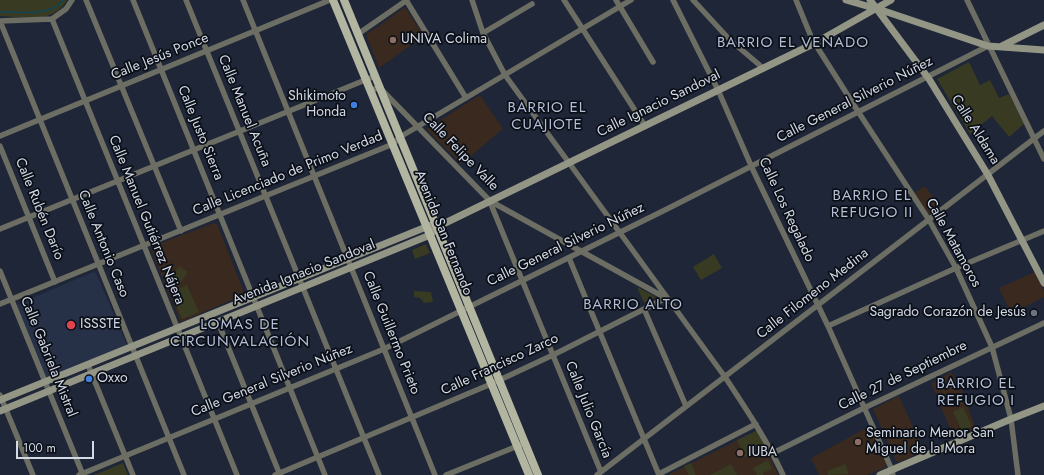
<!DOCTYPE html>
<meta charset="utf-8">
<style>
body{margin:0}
#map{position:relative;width:1044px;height:475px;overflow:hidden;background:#1e2638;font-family:Jost,sans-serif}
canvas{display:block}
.scale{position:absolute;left:16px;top:441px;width:78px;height:18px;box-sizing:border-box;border:2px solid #d3d9e5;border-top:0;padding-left:5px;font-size:12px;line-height:14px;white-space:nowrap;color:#d3d9e5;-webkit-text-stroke:3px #0b0f17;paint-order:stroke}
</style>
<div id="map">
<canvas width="1044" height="475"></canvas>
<div class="scale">100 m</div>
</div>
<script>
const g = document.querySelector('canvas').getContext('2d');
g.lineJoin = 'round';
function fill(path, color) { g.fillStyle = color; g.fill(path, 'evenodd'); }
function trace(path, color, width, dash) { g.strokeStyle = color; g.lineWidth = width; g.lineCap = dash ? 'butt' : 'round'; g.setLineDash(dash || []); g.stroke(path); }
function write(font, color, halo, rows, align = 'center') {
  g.font = font + ' Jost,sans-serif'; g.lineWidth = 3.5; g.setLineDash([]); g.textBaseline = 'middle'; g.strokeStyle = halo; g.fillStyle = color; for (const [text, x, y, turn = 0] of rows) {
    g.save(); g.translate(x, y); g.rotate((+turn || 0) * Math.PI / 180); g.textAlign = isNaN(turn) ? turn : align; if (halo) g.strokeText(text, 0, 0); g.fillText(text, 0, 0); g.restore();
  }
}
fill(new Path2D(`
 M 93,272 L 96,273 L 127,345 L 46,379 L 16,305 Z`), '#263047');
fill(new Path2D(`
 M 405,7 L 424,36 L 379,68 L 366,35 Z
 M 480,95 L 503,129 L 461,164 L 426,129 Z
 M 925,186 L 940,206 L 929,215 L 914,193 Z
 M 214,223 L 217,224 L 244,292 L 243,295 L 181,322 L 151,250 L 153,246 Z
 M 1035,272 L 1044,291 L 1044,297 L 1022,308 L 1021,305 L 1010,311 L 999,288 Z
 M 951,372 L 962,390 L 976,429 L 954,438 L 931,383 Z
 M 899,396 L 924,451 L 899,462 L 896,461 L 873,409 Z
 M 870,426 L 886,464 L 885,468 L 867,475 L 819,475 L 811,458 Z
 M 756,431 L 759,432 L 778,475 L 668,475 Z`), '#39291f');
fill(new Path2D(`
 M 0,0 L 67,0 C 54,24 23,17 0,16 Z
 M 969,62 L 980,85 L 990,80 L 999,98 L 1009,94 L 1024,124 L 1009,137 L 992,116 L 970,134 L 937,79 Z
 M 426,244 L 430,253 L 415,259 L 412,250 Z
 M 714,254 L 722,268 L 701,280 L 693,267 Z
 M 179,266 L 188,272 L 177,288 L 169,282 Z
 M 187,285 L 199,312 L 182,319 L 171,292 Z
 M 637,287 L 656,297 L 644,303 Z
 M 414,291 L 431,292 L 433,302 L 424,303 L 420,298 L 414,297 Z
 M 963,407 L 972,426 L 962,431 L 953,412 Z
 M 756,431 L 759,432 L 765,447 L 745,457 L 737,440 Z
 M 768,460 L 772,469 L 763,473 L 763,475 L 757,475 L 753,468 Z
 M 123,463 L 128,475 L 94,475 Z
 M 691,463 L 696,475 L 689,475 L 684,466 Z
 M 731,464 L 737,475 L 710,475 Z
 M 845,464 L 849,474 L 828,475 L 827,471 Z`), '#383b21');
trace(new Path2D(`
 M 0,12 C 18,12 52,17 63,0`), '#114557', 1.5);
trace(new Path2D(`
 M 86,0 L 181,231
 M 133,0 L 325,475
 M 186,0 L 379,475
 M 243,0 L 435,475
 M 406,0 L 466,98
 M 472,0 L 483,33 L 505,75 L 725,377 C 746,409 767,440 783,475
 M 564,0 L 645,126
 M 616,0 L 653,62
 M 673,0 L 718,90 L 753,170 L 828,326 L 892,470 L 893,475
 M 693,0 L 729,39 L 763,68
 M 796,0 L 812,39 L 859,113 L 929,220 L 956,268 L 992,347 L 1011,419 L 1018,475
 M 967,0 L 1044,159
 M 52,19 L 237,475
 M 0,21 L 184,475
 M 0,21 L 52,19 L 66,9 L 72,0
 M 483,33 L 532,4
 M 358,34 L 407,0
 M 371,91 L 379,87 L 490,201 L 664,297
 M 0,136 L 330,0
 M 0,146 L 55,282
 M 490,202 L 601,472
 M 0,229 L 375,76
 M 569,258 L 659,475
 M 0,271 L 83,475
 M 0,304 L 393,144 L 400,137 L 631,0
 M 644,309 L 686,406
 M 218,322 L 280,475
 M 828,326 L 956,268 L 1044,231
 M 88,365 L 133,475
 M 0,395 L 33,475
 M 773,453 L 864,408 L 1044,323
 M 659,474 L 756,424
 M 79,475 L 384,349 L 669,208 L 988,46
 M 275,475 L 491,384 L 553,355 L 666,298
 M 446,475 L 525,443
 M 597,475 L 1044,131`), '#6c6d63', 5.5);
trace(new Path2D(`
 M 846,0 L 884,11 L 988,46 L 1044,50
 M 870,0 L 929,79 L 988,175 L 1044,283
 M 1002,46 L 1044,25
 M 0,400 L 431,225
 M 0,411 L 430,235 L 437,227 L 815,43 L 891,0
 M 880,475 L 1011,419 L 1044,406`), '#939585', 7);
trace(new Path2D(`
 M 333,0 L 529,475
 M 344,0 L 538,475`), '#b2b59f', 8);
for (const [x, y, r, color] of [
 [393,40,4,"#8d6e63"],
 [354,105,4,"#3f7fe0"],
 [1034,313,4,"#6b7280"],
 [71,325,5,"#e0444e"],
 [89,379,4,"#3f7fe0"],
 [858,442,4,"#8d6e63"],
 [740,453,4,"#8d6e63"]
]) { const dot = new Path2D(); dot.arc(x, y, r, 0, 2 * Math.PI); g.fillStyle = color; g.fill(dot); trace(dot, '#0b0f17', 1.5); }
write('14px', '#d3d9e5', '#0b0f17', [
 ["UNIVA Colima",401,40],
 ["Shikimoto",346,97,"right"],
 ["Honda",346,113,"right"],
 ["Sagrado Corazón de Jesús",1026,313,"right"],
 ["ISSSTE",80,325],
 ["Oxxo",97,379],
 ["Seminario Menor San",866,434],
 ["Miguel de la Mora",866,450],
 ["IUBA",748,453]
], 'left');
write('14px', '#d3d9e5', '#0b0f17', [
 ["Calle Jesús Ponce",160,57,-22],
 ["Calle General Silverio Núñez",855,100,-27],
 ["Calle Ignacio Sandoval",659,104,-26],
 ["Calle Manuel Acuña",244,111,68],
 ["Calle Aldama",975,130,58],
 ["Calle Justo Sierra",200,133,68],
 ["Calle Felipe Valle",460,152,46],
 ["Calle Licenciado de Primo Verdad",288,174,-22],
 ["Calle Rubén Darío",39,209,68],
 ["Calle Los Regalado",786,210,65],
 ["Calle Manuel Gutiérrez Nájera",146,220,68],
 ["Avenida San Fernando",443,233,68],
 ["Calle Matamoros",953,243,61],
 ["Calle Antonio Caso",103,244,68],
 ["Calle General Silverio Núñez",566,245,-26],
 ["Avenida Ignacio Sandoval",304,273,-22],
 ["Calle Filomeno Medina",813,294,-38],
 ["Calle Guillermo Prieto",391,333,68],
 ["Calle Gabriela Mistral",48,357,68],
 ["Calle Francisco Zarco",500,365,-25],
 ["Calle 27 de Septiembre",903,376,-26],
 ["Calle General Silverio Núñez",272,381,-22],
 ["Calle Julio García",588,410,68]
]);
g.letterSpacing = '1px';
write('15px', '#b4bfd7', '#0b0f17', [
 ["BARRIO EL VENADO",793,43],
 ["BARRIO EL",547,108],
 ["CUAJIOTE",547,125],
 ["BARRIO EL",872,196],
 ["REFUGIO II",872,213],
 ["BARRIO ALTO",633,305],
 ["LOMAS DE",240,325],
 ["CIRCUNVALACIÓN",240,342],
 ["BARRIO EL",976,384],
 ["REFUGIO I",976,401]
]);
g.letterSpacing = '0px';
</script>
